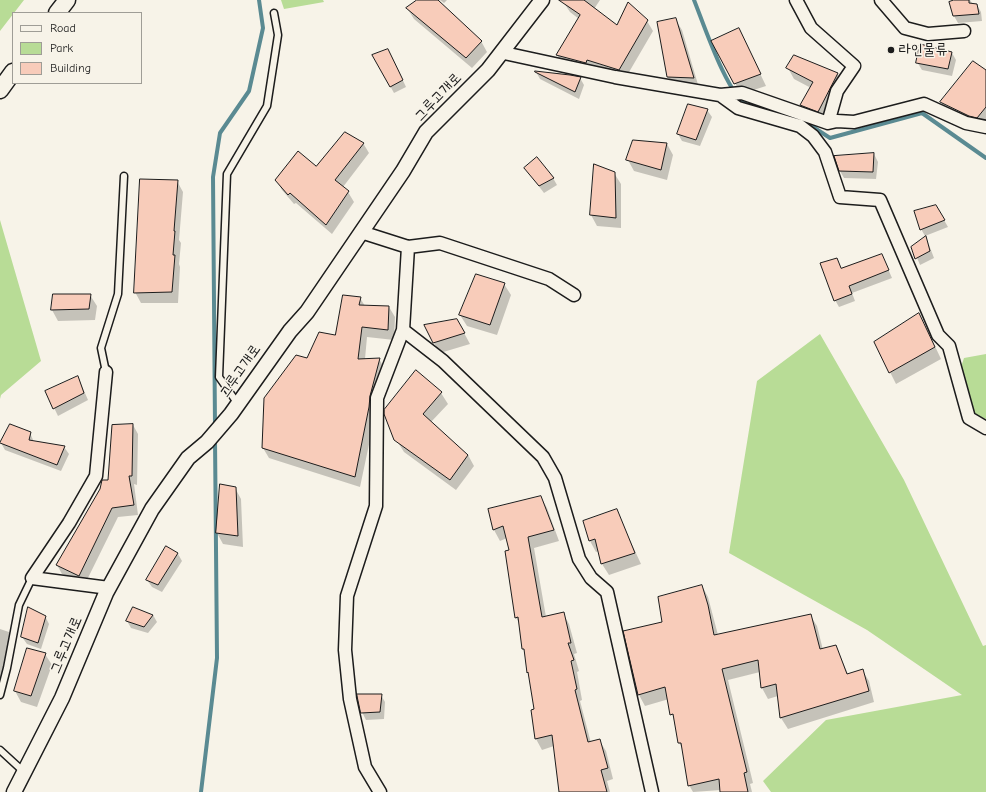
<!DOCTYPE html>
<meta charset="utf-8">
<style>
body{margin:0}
#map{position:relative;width:986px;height:792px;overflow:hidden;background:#f7f3e8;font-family:"Comic Neue",sans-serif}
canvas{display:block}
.legend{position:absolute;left:12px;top:12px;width:130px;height:72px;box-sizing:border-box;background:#f7f3e8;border:1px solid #9f9d96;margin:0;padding:5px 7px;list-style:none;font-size:12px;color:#1c1c1c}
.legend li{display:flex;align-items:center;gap:8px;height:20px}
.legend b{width:20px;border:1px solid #9f9d96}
</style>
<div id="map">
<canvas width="986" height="792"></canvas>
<ul class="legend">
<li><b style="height:5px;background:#f7f3e8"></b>Road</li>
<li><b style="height:11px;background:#b8dc96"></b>Park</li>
<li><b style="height:11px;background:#f8ccba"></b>Building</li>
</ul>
</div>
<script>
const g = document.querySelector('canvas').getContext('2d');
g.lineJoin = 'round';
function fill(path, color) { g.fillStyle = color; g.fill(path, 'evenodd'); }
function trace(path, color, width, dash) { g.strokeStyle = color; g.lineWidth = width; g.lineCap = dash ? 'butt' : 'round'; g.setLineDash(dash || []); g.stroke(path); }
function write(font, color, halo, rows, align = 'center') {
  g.font = font + ' "Comic Neue","Poor Story",sans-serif'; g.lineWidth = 3; g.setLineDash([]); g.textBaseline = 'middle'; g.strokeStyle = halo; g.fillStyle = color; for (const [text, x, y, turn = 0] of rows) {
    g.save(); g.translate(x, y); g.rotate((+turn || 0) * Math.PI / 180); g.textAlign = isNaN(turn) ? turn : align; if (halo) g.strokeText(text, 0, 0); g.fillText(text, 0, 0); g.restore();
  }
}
fill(new Path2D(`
 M 0,0 L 24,0 L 0,31 Z
 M 281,0 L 323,0 L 324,2 L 284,9 Z
 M 0,220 L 41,361 L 1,395 L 0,399 Z
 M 820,334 L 904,480 L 983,646 L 986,645 L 986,792 L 771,792 L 763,781 L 826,720 L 962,695 L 867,630 L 729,553 L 757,381 Z
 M 986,354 L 986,419 L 972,413 L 960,370 L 964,358 Z`), '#b8dc96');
fill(new Path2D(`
 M 419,0 L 436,0 L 481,41 L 487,52 L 472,68 L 414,19 L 407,8 Z
 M 440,0 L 447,0 L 444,3 Z
 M 566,0 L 600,0 L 594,9 L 617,27 L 647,21 L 653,31 L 625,79 L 563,65 L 557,55 L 579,19 L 570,12 L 564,3 Z
 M 957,0 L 970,0 L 972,3 L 977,5 L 981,12 L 982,21 L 958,23 L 954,16 Z
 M 675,19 L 682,30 L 699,88 L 674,87 L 667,76 Z
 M 739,29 L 766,86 L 741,94 L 735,83 Z
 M 952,53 L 956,60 L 952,76 L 922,70 L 917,62 Z
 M 373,55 L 392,57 L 406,87 L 394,93 Z
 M 795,56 L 838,74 L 844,85 L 825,122 L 807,116 L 801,105 L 811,88 L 794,79 L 788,68 Z
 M 986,71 L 986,125 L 947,113 L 941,102 Z
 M 536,72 L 580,78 L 584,85 L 579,99 L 540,79 Z
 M 707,110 L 712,117 L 700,146 L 682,141 L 678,134 Z
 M 363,143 L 369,153 L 343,187 L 348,192 L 354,202 L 332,234 L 296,203 L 294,204 L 282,190 L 276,180 L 316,168 Z
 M 667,144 L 673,155 L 667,180 L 634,171 L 628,160 Z
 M 874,154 L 878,162 L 876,179 L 844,178 L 840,171 Z
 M 525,168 L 553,178 L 557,185 L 544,193 Z
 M 614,173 L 621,184 L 621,228 L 597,226 L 591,215 Z
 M 177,181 L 183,192 L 179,240 L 181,243 L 179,264 L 180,267 L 178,303 L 141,303 L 135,292 Z
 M 936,206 L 948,227 L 925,236 L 921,229 Z
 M 926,237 L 934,258 L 920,265 L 913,248 Z
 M 882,255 L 892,278 L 852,293 L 855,301 L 839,307 L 835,300 L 836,259 L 842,269 Z
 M 504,284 L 511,295 L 497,335 L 467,326 L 460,315 Z
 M 54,295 L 90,295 L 97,306 L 95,320 L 58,321 L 52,310 Z
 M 360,298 L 365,306 L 389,307 L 395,317 L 394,340 L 367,337 L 365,359 L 379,359 L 385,369 L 360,487 L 269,458 L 263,448 L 308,359 L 335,336 Z
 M 925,325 L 941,359 L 896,384 L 875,342 L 893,330 Z
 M 463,331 L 470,344 L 440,353 L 434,343 Z
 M 416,371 L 441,393 L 448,404 L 431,422 L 468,455 L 474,466 L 456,490 L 404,452 L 397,441 Z
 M 78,377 L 88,400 L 58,416 L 46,391 Z
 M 133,425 L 138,434 L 137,485 L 134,484 L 138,515 L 118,517 L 85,584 L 62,574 L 57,565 L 108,481 Z
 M 30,433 L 34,442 L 64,447 L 69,454 L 61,471 L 5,450 L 1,443 Z
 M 235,488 L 241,499 L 243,547 L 223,544 L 217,533 Z
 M 541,497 L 547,508 L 559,541 L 534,548 L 546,617 L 563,613 L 569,624 L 577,653 L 574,654 L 579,671 L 577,672 L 582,700 L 580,701 L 591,743 L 599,740 L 606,751 L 613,779 L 607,781 L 610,792 L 560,792 L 554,746 L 542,750 L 536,739 L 535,710 L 526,654 L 523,649 L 520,624 L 516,618 L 506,552 L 510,551 L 507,538 L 500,541 L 494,530 L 489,510 Z
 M 616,510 L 641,564 L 609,575 L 602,564 L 599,551 L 596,552 L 590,541 L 585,522 Z
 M 167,547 L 178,554 L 182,561 L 162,592 L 152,587 L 147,580 Z
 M 702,586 L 708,597 L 718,635 L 810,615 L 817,626 L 823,650 L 836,646 L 848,674 L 862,670 L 869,681 L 874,702 L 788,729 L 781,718 L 778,696 L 768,699 L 762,688 L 760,672 L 728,680 L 753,783 L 750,784 L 752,792 L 721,792 L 721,790 L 693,792 L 689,785 L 683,749 L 679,743 L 669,699 L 645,706 L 639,695 L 625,632 L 663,623 Z
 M 153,615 L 157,622 L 148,633 L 131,628 L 127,621 Z
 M 45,616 L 49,624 L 41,649 L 27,644 L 22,637 Z
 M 0,629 L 9,632 L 15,643 L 10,668 L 0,694 Z
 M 45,654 L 52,665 L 37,707 L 21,702 L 15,691 Z
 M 381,695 L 385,702 L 384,719 L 366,720 L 362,712 Z`), '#0003');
trace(new Path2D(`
 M 694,0 C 703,22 728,98 748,105
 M 803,122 L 810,125 L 830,138 L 922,113 L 986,158
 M 215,426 L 213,177 L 220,133 L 249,91 L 263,28 L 259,0
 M 201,792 L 217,658 L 215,439`), '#5a8a92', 4);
const building = new Path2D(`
 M 417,0 L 438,0 L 482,41 L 466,58 L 406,8 Z
 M 559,0 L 584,0 L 617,25 L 628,2 L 648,20 L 619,70 L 587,60 L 586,63 L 556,55 L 580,15 Z
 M 954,0 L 969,0 L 969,3 L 977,4 L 979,14 L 953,16 L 949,2 Z
 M 676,18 L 694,78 L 667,77 L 657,22 Z
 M 739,28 L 761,74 L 734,84 L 711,41 Z
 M 920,44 L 952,52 L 948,69 L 916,63 Z
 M 388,49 L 403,80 L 390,87 L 372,55 Z
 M 794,55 L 838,73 L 818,112 L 800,105 L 813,82 L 786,68 Z
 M 973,61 L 986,70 L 986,107 L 977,118 L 969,116 L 940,102 Z
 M 535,71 L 570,75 L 581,77 L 575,92 L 535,72 Z
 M 688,104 L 708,109 L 696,140 L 677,134 Z
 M 345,132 L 364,143 L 335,180 L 349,191 L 326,225 L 290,193 L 288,195 L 275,180 L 298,151 L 316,166 Z
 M 633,140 L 667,143 L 661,170 L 626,160 Z
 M 874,153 L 873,172 L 839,171 L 834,156 Z
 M 537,157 L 554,178 L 539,186 L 524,168 Z
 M 594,164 L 615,172 L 616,218 L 590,215 Z
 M 140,179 L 178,180 L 174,231 L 175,231 L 173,255 L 175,255 L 172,292 L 134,293 Z
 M 936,205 L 945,220 L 920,230 L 914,211 Z
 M 926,236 L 930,251 L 915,259 L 911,247 Z
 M 882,254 L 889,270 L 849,286 L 852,294 L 834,301 L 820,263 L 837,258 L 841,268 Z
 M 476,274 L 505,283 L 490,325 L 459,315 Z
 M 53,294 L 91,294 L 89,309 L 51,310 Z
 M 343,295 L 361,297 L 359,305 L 389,306 L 388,330 L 362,327 L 358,359 L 380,358 L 370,396 L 369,407 L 355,477 L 262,448 L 264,398 L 296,355 L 307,358 L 319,332 L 335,335 Z
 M 919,313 L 935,347 L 889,373 L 874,342 Z
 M 457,319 L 465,333 L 433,343 L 424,325 Z
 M 416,370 L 442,392 L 423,414 L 468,455 L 450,480 L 394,440 L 384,414 L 384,410 Z
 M 78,376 L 84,393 L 53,409 L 45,391 Z
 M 10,424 L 31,432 L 29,440 L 65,446 L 57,465 L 0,443 Z
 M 133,424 L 132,476 L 129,476 L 134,505 L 112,508 L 79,576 L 56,565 L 100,489 L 102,480 L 108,480 L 112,425 Z
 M 220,484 L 236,487 L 238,536 L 216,533 Z
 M 541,496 L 554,530 L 528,537 L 542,617 L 564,612 L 571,643 L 568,643 L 574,660 L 571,661 L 577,689 L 575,690 L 588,742 L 600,739 L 608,768 L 601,770 L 607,792 L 559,792 L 552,735 L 535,739 L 531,710 L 534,709 L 528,672 L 527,673 L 524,649 L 522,649 L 518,617 L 515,618 L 505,551 L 509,550 L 503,526 L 493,530 L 488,509 Z
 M 617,509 L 635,553 L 601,564 L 595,539 L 589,541 L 583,521 Z
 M 166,546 L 178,553 L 158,585 L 146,580 Z
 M 702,585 L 708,605 L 714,635 L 811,614 L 820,649 L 836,645 L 847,674 L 863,669 L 869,691 L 780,718 L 776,684 L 761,688 L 758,660 L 722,669 L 747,772 L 744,773 L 748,792 L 720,792 L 719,779 L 688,786 L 681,743 L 678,743 L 673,714 L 670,715 L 665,687 L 638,695 L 623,631 L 662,622 L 658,597 Z
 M 28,607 L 46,616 L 38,643 L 21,637 Z
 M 133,607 L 153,615 L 144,627 L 126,621 Z
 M 27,648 L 46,653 L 31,696 L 14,691 Z
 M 357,694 L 382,694 L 380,712 L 361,713 Z`);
fill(building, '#f8ccba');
trace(building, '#1c1c1c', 1);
const service = new Path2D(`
 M 106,372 L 101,348 L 118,294 L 124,176
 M 238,404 L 219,377 L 227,174 L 267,106 L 278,35 L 274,13
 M 0,695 L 7,668 L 19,605 L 32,578
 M 0,750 L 24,772`);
const minor = new Path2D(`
 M 796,0 L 811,28 L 854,66 L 837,91 L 828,123
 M 881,0 L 905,28 L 928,34 L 964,31
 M 504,53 L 615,77 L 720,95 L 742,93 L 828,123 L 837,121 L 854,122 L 924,104 L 966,123 L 986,127
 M 720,95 L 738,108 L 800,126 L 813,136 L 825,152 L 840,197 L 880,200 L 938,335 L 949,346 L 969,418 L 986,428
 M 361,232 L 408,247 L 440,243 L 549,279 L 574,295
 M 403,330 L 443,361 L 543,457 L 555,478 L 579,559 L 591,578 L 607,592 L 652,792
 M 106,372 L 96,476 L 69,523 L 32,578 L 109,588
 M 380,792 L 365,767 L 350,699 L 345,650 L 347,596 L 376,506 L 377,398 L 403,330 L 408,247`);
const tertiary = new Path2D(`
 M 14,792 L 62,698 L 106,593 L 152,509 L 188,458 L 207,442 L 231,414 L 290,331 L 307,312 L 403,171 L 426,132 L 488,70 L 542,0`);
const secondary = new Path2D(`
 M 57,13 L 67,0
 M 0,90 L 13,72`);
trace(service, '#1c1c1c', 9);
trace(minor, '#1c1c1c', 15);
trace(tertiary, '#1c1c1c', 17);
trace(secondary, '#1c1c1c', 19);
trace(service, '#f7f3e8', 6);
trace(minor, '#f7f3e8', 12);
trace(tertiary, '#f7f3e8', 14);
trace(secondary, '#f7f3e8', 16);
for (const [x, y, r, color] of [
 [891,50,4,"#1c1c1c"]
]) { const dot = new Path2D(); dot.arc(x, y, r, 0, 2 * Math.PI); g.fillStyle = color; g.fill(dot); trace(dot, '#f7f3e8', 1.5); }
write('15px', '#1c1c1c', '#f7f3e8', [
 ["라인물류",899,50]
], 'left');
write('15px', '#1c1c1c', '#f7f3e8', [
 ["그루고개로",438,97,-46],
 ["그루고개로",240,371,-55],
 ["그루고개로",66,645,-67]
]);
</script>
